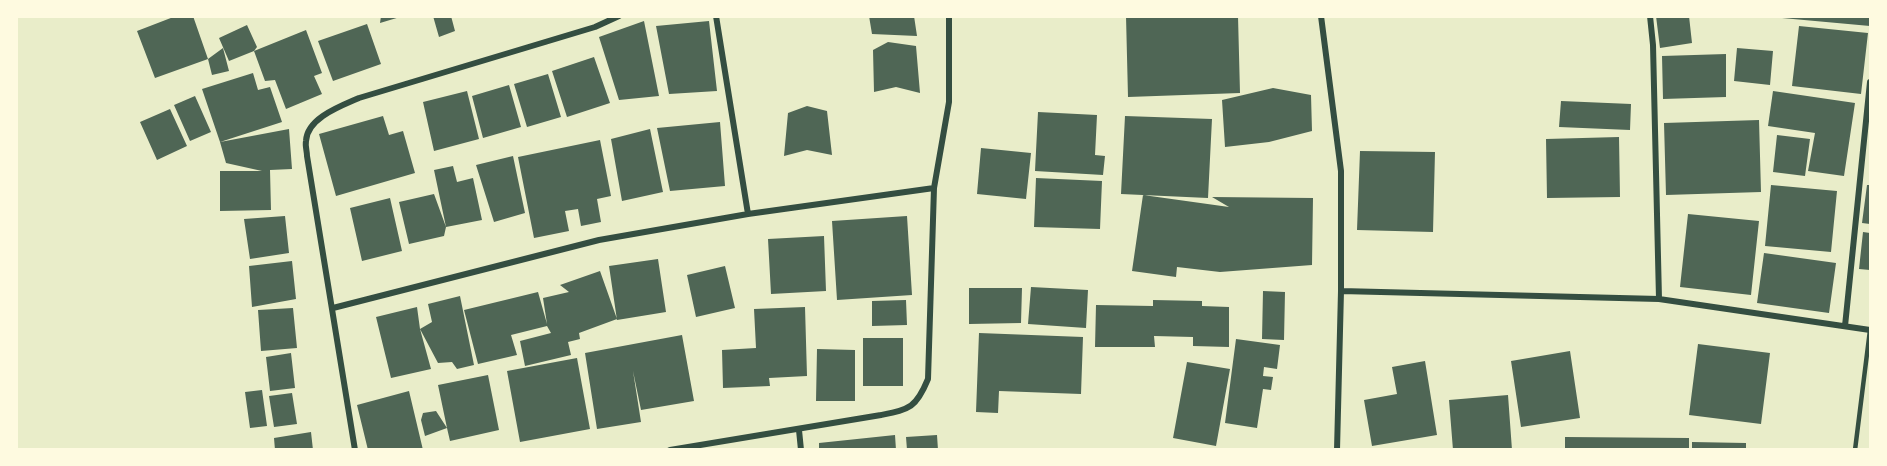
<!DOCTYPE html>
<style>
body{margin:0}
#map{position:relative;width:1887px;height:466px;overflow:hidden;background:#e9edc9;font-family:"Public Sans",sans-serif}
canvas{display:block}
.frame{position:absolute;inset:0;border:18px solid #fefae0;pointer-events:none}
</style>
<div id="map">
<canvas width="1887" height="466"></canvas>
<div class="frame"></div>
</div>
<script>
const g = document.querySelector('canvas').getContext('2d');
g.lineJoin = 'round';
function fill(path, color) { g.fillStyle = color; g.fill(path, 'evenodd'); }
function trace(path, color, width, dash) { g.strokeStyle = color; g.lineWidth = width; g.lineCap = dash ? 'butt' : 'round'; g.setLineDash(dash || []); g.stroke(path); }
fill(new Path2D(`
 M 176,16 L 193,16 L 208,59 L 223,48 L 229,71 L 212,75 L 208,59 L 155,78 L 137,31 Z
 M 381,16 L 400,16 L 400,17 L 380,23 Z
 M 433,16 L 451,16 L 455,31 L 439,37 Z
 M 869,16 L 914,16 L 917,36 L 872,34 Z
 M 1126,16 L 1238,16 L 1240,93 L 1128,97 Z
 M 1656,16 L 1689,16 L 1692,43 L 1660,48 Z
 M 1782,16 L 1870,16 L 1870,26 L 1782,18 Z
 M 644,21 L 659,96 L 619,100 L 599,37 Z
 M 709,21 L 717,91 L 669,94 L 656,26 Z
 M 367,24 L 381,64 L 333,81 L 318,41 Z
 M 247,25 L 257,47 L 254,51 L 229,61 L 219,38 Z
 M 1799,26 L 1868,33 L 1861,94 L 1792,86 Z
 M 306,30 L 322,73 L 314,76 L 322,94 L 286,109 L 275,80 L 265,81 L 254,51 Z
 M 888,42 L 916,46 L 920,93 L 896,87 L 874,92 L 873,50 Z
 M 1737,48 L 1773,51 L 1770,85 L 1734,81 Z
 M 1726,54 L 1726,97 L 1663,99 L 1662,56 Z
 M 594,57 L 610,103 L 567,117 L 552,71 Z
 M 253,73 L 258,90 L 270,87 L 282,122 L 220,142 L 202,89 Z
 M 548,74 L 561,117 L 527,127 L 514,84 Z
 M 509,85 L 521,127 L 483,138 L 472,96 Z
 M 1273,88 L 1311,95 L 1312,131 L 1269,142 L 1225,147 L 1222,100 Z
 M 467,91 L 479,139 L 434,151 L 423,102 Z
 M 1773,91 L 1855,103 L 1844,176 L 1808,171 L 1815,133 L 1768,126 Z
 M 195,96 L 211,132 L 190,141 L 174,105 Z
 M 1561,101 L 1631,104 L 1630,130 L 1559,127 Z
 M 807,106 L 827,111 L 832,155 L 807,150 L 784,156 L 788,113 Z
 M 170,109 L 187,146 L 157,160 L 140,122 Z
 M 1038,112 L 1097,115 L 1095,155 L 1105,156 L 1103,175 L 1035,171 Z
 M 383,116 L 389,135 L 403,131 L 415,173 L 336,196 L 319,134 Z
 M 1125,116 L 1212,119 L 1208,198 L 1121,194 Z
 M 1759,120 L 1761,192 L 1666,195 L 1664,123 Z
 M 720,122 L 725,186 L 670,191 L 657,128 Z
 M 289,129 L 292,169 L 270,170 L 271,210 L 220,211 L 220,171 L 262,171 L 226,163 L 220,142 Z
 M 650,129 L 663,192 L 622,201 L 611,139 Z
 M 1777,135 L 1810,139 L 1805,176 L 1773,172 Z
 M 1619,137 L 1620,197 L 1547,198 L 1546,139 Z
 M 600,140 L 611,196 L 597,199 L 601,222 L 581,226 L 578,209 L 565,211 L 569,231 L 534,238 L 518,157 Z
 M 981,148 L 1031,153 L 1026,199 L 977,194 Z
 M 1360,151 L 1435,152 L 1433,232 L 1357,230 Z
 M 513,156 L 525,213 L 494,222 L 476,165 Z
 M 453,166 L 457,182 L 473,178 L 482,220 L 446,227 L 434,170 Z
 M 1036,178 L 1102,181 L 1100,229 L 1034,227 Z
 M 1771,185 L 1837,191 L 1831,252 L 1765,246 Z
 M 1867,185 L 1870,185 L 1870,224 L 1862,223 Z
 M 434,194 L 446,227 L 444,236 L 409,244 L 399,202 Z
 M 1143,195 L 1229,207 L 1212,197 L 1313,198 L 1312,265 L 1220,272 L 1177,267 L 1176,277 L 1132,271 Z
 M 390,198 L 402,251 L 362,261 L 350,208 Z
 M 1688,214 L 1759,221 L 1751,295 L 1680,287 Z
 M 285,216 L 289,253 L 250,259 L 244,219 Z
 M 907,216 L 912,295 L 837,300 L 832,221 Z
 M 1863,232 L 1870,233 L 1870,270 L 1859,269 Z
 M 824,236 L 826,291 L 771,294 L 768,239 Z
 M 1764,253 L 1836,263 L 1829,313 L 1757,303 Z
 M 658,259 L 666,312 L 617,320 L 609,266 Z
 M 292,261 L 296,299 L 252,307 L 249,266 Z
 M 725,266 L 735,308 L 696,317 L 687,275 Z
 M 600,271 L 617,319 L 579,333 L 580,339 L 568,342 L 571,355 L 525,366 L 520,341 L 551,333 L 547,326 L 511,335 L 517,355 L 478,364 L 464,310 L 538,292 L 547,324 L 543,298 L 569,292 L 560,285 Z
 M 1031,287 L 1088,290 L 1086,328 L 1028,324 Z
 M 969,288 L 1022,288 L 1021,323 L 969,324 Z
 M 1263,291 L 1285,292 L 1284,340 L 1262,339 Z
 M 460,296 L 474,365 L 457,369 L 452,362 L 438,363 L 420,329 L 431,369 L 391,378 L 376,317 L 417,307 L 420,329 L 432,322 L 428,304 Z
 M 906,300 L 907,325 L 872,326 L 872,301 Z
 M 1153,300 L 1202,301 L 1202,306 L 1229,307 L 1229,347 L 1193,346 L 1193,337 L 1154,336 L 1155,347 L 1095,347 L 1096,305 L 1153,306 Z
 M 805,307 L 807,376 L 769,378 L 770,386 L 723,388 L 722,350 L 756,348 L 754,309 Z
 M 293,308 L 297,348 L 261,351 L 258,310 Z
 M 979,333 L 1083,337 L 1081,394 L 999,391 L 998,413 L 976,412 Z
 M 682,335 L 694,401 L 641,410 L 633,371 L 641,422 L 597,429 L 585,353 Z
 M 863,338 L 903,338 L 903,386 L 863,386 Z
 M 1236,339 L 1280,345 L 1277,369 L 1264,367 L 1263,376 L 1273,377 L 1271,390 L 1263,389 L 1257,428 L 1225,423 Z
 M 1698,344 L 1770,353 L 1761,424 L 1689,415 Z
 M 817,349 L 855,350 L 855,401 L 816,401 Z
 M 1570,351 L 1580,418 L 1521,427 L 1511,361 Z
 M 291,353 L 295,388 L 270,391 L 266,357 Z
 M 577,358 L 590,429 L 520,442 L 507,371 Z
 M 1425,361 L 1437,435 L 1372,446 L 1364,400 L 1397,394 L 1392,367 Z
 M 1187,362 L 1230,369 L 1216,446 L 1173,438 Z
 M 488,375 L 499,430 L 450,441 L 447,428 L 425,436 L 421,420 L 423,413 L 436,411 L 447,428 L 438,385 Z
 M 262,390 L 267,426 L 250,428 L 245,392 Z
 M 409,391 L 423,450 L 368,450 L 357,405 Z
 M 292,393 L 297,424 L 274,427 L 269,396 Z
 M 1508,395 L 1512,450 L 1453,450 L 1449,400 Z
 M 311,432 L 313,450 L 275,450 L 274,438 Z
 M 895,435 L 896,450 L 819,450 L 819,443 Z
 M 937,435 L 938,450 L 907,450 L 906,437 Z
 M 1565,437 L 1689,438 L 1689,450 L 1565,450 Z
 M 1692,442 L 1746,443 L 1746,450 L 1692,450 Z`), '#4f6655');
trace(new Path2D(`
 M 1855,450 L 1870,330`), '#344e41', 4.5);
trace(new Path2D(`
 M 716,16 L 748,214
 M 1321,16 L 1341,171 L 1341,291 L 1337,450
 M 1650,16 L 1653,45 L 1659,299
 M 1341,291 L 1659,299 L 1870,330
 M 333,308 L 599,240 L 748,214 L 934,188
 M 1845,326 L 1870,82
 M 799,430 L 801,450
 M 355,450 L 307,156 C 307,151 305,146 306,141 C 307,118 341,106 359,98 L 595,27 L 619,16
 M 670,450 L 881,415 C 910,409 916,408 928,379 L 934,188 L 949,102 L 949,16`), '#344e41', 6);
</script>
